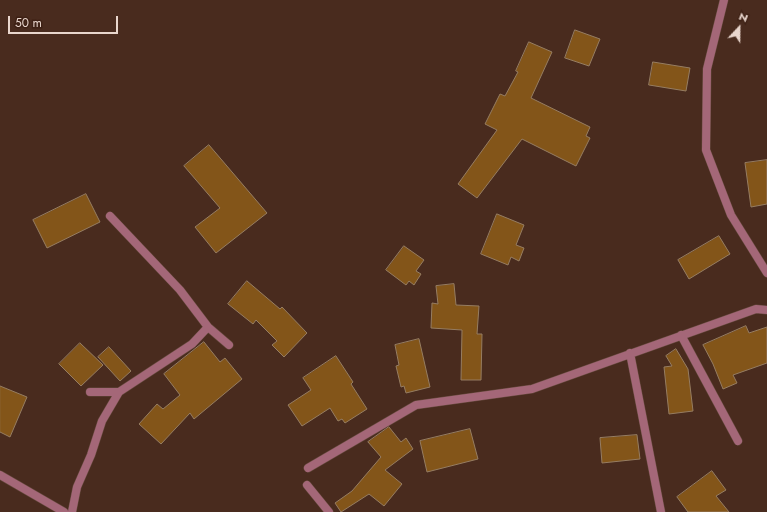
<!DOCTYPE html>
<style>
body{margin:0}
#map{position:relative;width:767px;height:512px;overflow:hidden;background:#492b1e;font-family:Jost,sans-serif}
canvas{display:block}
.north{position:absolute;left:719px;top:8px;width:40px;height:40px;-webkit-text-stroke:3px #3e2115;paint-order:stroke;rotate:22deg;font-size:11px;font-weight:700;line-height:16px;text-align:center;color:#e9d6cd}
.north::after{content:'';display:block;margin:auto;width:14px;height:18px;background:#e9d6cd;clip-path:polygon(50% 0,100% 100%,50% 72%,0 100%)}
.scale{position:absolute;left:8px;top:16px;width:110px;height:18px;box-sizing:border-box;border:2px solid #e9d6cd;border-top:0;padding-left:5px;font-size:12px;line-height:14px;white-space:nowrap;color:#e9d6cd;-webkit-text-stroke:3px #3e2115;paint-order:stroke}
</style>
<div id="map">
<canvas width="767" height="512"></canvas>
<div class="north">N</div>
<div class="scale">50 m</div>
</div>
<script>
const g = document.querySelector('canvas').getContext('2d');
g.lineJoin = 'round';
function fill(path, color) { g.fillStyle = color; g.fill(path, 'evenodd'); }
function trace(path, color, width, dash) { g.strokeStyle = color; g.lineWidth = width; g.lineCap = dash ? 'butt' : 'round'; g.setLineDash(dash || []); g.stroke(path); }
const building = new Path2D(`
 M 575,30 L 600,39 L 589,66 L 565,58 Z
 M 529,42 L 552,52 L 531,98 L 590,127 L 586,136 L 590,138 L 576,166 L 522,139 L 477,198 L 458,184 L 497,130 L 485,124 L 500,94 L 505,96 L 518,72 L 516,71 Z
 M 653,62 L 690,68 L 686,91 L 649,85 Z
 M 209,145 L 267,213 L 216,253 L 195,227 L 220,208 L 184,166 Z
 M 767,160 L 767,204 L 751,207 L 745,163 Z
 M 86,194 L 100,222 L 47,248 L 33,220 Z
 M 497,214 L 524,225 L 516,245 L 524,248 L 519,261 L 511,257 L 508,265 L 481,254 Z
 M 719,236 L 730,254 L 689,279 L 678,260 Z
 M 404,246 L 424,260 L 416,271 L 421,274 L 414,285 L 409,281 L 406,285 L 386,270 Z
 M 247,281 L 280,309 L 282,307 L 307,333 L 284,357 L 272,345 L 277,341 L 256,320 L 253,324 L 228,304 Z
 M 454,284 L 456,305 L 479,306 L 477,334 L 482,334 L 481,380 L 461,380 L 462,330 L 431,328 L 432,303 L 438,304 L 436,286 Z
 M 746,326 L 749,333 L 767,327 L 767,363 L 733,375 L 737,383 L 723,389 L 713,364 L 703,345 Z
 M 419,339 L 430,387 L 406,393 L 404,386 L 401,387 L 396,366 L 399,365 L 395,345 Z
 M 204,342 L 220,362 L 225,358 L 242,379 L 194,419 L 190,413 L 161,444 L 139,424 L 157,404 L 163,409 L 180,395 L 164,374 Z
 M 80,343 L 103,365 L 81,386 L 59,364 Z
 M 109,347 L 131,371 L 120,381 L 98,357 Z
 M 676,349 L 688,369 L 693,411 L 669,414 L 664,367 L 672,366 L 666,356 Z
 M 336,356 L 353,382 L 351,384 L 367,409 L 345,423 L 342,419 L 338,421 L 330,408 L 302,426 L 288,405 L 311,390 L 303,378 Z
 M 0,386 L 27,397 L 10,437 L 0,432 Z
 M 389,427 L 401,442 L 406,438 L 413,449 L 385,470 L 402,484 L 384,506 L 369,494 L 341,512 L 335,503 L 352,491 L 381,457 L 368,442 Z
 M 470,429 L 478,459 L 427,472 L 420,441 Z
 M 637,435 L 640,459 L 602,463 L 600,438 Z
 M 712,471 L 726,490 L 716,496 L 729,512 L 688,512 L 677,497 Z`);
fill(building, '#835519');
trace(building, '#967d62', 1);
const street = new Path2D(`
 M 724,0 L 707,69 L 706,150 L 731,215 L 767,273
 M 110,216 L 180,290 L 208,327 L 229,345
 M 681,335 L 738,441
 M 630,353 L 661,512
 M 90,392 L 119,392 L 192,344 L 208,327
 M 308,468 L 416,405 L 532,389 L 756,309 L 767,310
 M 0,475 L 64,512
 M 307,485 L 329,512
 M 72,512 L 77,487 L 91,455 L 102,421 L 119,392`);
trace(street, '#664a3e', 9);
trace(street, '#a46778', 8);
</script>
